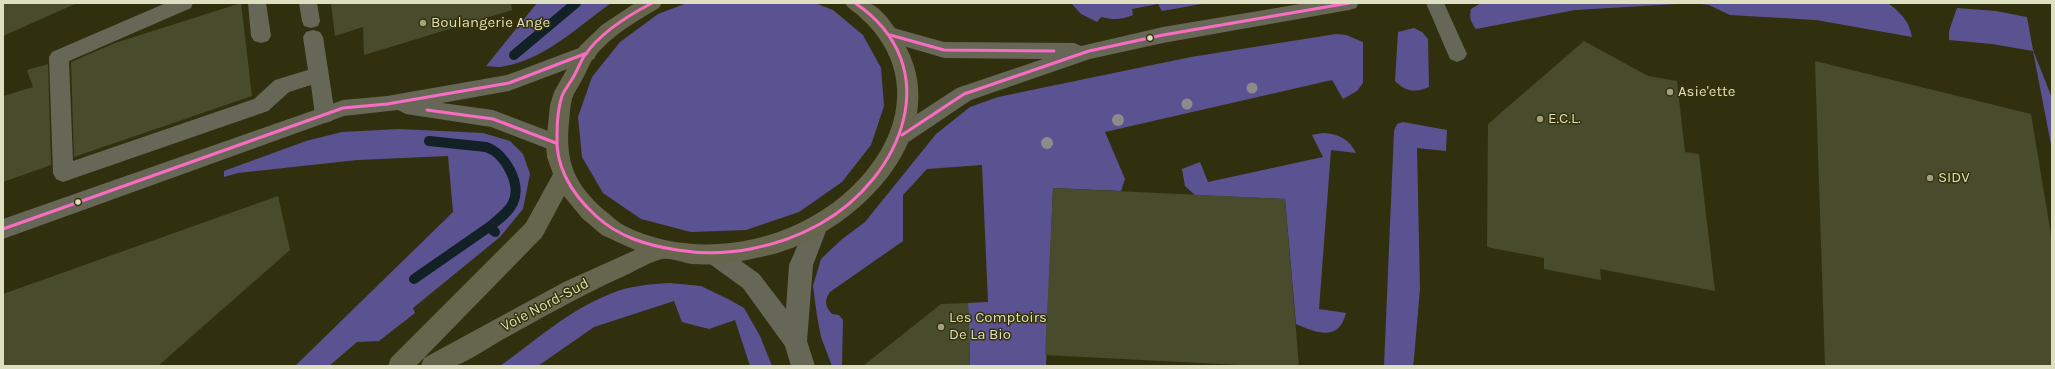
<!DOCTYPE html>
<style>
body{margin:0}
#map{position:relative;width:2055px;height:369px;overflow:hidden;background:#31300e;font-family:Karla,sans-serif}
canvas{display:block}
.frame{position:absolute;inset:0;border:4px solid #dedec1;pointer-events:none}
</style>
<div id="map">
<canvas width="2055" height="369"></canvas>
<div class="frame"></div>
</div>
<script>
const g = document.querySelector('canvas').getContext('2d');
g.lineJoin = 'round';
function fill(path, color) { g.fillStyle = color; g.fill(path, 'evenodd'); }
function trace(path, color, width, dash) { g.strokeStyle = color; g.lineWidth = width; g.lineCap = dash ? 'butt' : 'round'; g.setLineDash(dash || []); g.stroke(path); }
function write(font, color, halo, rows, align = 'center') {
  g.font = font + ' Karla,sans-serif'; g.lineWidth = 3; g.setLineDash([]); g.textBaseline = 'middle'; g.strokeStyle = halo; g.fillStyle = color; for (const [text, x, y, turn = 0] of rows) {
    g.save(); g.translate(x, y); g.rotate((+turn || 0) * Math.PI / 180); g.textAlign = isNaN(turn) ? turn : align; if (halo) g.strokeText(text, 0, 0); g.fillText(text, 0, 0); g.restore();
  }
}
fill(new Path2D(`
 M 537,3 L 611,3 C 579,26 545,59 505,66 C 499,68 492,66 486,66 Z
 M 687,3 L 815,3 L 833,10 L 863,35 L 881,68 L 884,106 L 871,145 L 842,182 L 799,212 L 746,230 L 691,232 L 641,219 L 603,193 L 582,157 L 578,117 L 592,77 L 620,42 L 658,14 Z
 M 1071,3 L 1207,3 L 1162,11 L 1158,4 L 1132,9 L 1133,15 C 1122,20 1113,20 1101,17 L 1097,22 L 1081,14 Z
 M 1481,3 L 1888,3 C 1901,13 1909,21 1912,37 L 1816,20 L 1730,15 L 1709,5 L 1694,3 L 1575,10 L 1476,29 C 1471,22 1469,18 1471,9 Z
 M 1957,8 L 1996,11 L 2027,17 L 2033,50 L 2052,98 L 2052,150 L 2033,51 L 1992,44 L 1949,40 L 1949,31 Z
 M 1414,28 L 1422,32 L 1428,39 L 1429,87 C 1415,93 1406,92 1395,81 L 1398,32 Z
 M 1336,34 L 1346,35 L 1363,42 L 1363,83 L 1357,91 L 1343,99 L 1332,80 L 1105,132 L 1125,179 L 1121,191 L 1053,188 L 1046,366 L 970,366 L 968,303 L 988,302 L 982,165 L 927,169 L 903,195 L 903,241 L 830,292 C 824,301 825,306 832,314 L 839,315 L 843,320 L 842,366 L 832,366 L 821,337 L 817,316 L 813,286 L 821,259 L 841,240 L 865,222 L 936,134 L 970,107 L 998,97 L 1191,57 Z
 M 1403,122 L 1447,130 L 1446,151 L 1417,148 L 1420,289 L 1414,358 L 1413,366 L 1384,366 L 1394,131 L 1397,124 Z
 M 399,129 L 483,133 L 510,141 L 523,154 L 530,174 L 523,209 L 500,237 L 413,308 L 415,313 L 379,341 L 357,342 L 329,366 L 295,366 L 453,212 L 448,156 L 357,160 L 238,173 L 224,177 L 224,171 L 306,141 L 342,132 Z
 M 1323,133 C 1339,134 1349,139 1356,153 L 1331,150 L 1319,309 L 1346,313 C 1339,342 1317,333 1296,324 L 1285,199 L 1195,195 L 1185,186 L 1182,169 L 1200,162 L 1208,182 L 1323,157 L 1312,135 Z
 M 670,283 L 701,286 L 730,300 L 744,308 L 760,336 L 772,366 L 750,366 L 735,320 L 709,329 L 682,322 L 674,301 L 594,327 L 538,366 L 500,366 C 535,341 569,310 610,294 C 628,286 650,284 670,283 Z`), '#5b5292');
trace(new Path2D(`
 M 514,55 L 576,3
 M 429,141 L 486,147 C 505,153 522,184 513,203 C 508,213 498,220 489,227
 M 414,279 L 489,227 L 495,232`), '#112126', 10);
fill(new Path2D(`
 M 3,3 L 77,3 L 3,36 Z
 M 241,3 L 252,96 L 74,157 L 71,62 L 115,43 Z
 M 331,3 L 511,3 L 512,10 L 364,55 L 363,27 L 335,36 Z
 M 1584,41 L 1648,76 L 1677,81 L 1685,152 L 1699,154 L 1715,291 L 1600,269 L 1601,280 L 1544,269 L 1544,258 L 1487,247 L 1488,124 Z
 M 1815,61 L 2031,114 L 2052,241 L 2052,366 L 1825,366 Z
 M 48,64 L 51,165 L 3,182 L 3,96 L 33,87 L 27,70 Z
 M 1053,188 L 1285,199 L 1299,366 L 1259,366 L 1045,355 Z
 M 278,196 L 290,250 L 158,366 L 3,366 L 3,294 Z
 M 968,303 L 970,366 L 863,366 L 941,304 Z`), '#484c2c');
fill(new Path2D(`
 M 166,3 L 193,3 L 191,8 L 69,61 L 73,161 L 254,99 L 275,80 L 308,70 L 303,37 L 306,32 L 313,30 L 320,32 L 323,37 L 335,115 L 332,121 L 325,123 L 318,121 L 315,115 L 311,85 L 289,92 L 268,111 L 63,182 L 56,179 L 53,173 L 49,57 L 52,52 Z
 M 248,3 L 266,3 L 271,36 L 268,41 L 261,43 L 254,41 L 251,36 Z
 M 299,3 L 317,3 L 320,21 L 318,26 L 311,28 L 304,26 L 302,21 Z
 M 1426,3 L 1444,3 L 1467,54 L 1464,59 L 1457,62 L 1450,59 Z`), '#676758');
fill(new Path2D(`
 M 587,45 L 594,47 L 597,53 L 594,59 L 509,91 L 442,103 L 493,110 L 564,137 L 567,143 L 564,149 L 556,152 L 491,127 L 406,114 L 398,110 L 344,116 L 3,239 L 3,219 L 343,100 L 387,96 L 507,75 Z
 M 817,216 L 825,219 L 828,226 L 813,265 L 807,341 L 815,366 L 791,366 L 785,346 L 743,288 L 707,262 L 704,255 L 707,248 L 715,245 L 723,248 L 759,274 L 786,309 L 789,265 L 809,219 Z`), '#676758');
fill(new Path2D(`
 M 1306,3 L 1359,3 L 1356,8 L 1349,10 L 1163,43 L 1090,59 L 971,100 L 910,141 L 902,144 L 894,141 L 891,135 L 894,129 L 957,88 L 1043,59 L 944,58 L 883,40 L 880,35 L 883,30 L 890,27 L 944,42 L 1074,43 L 1081,46 L 1163,27 Z`), '#676758');
fill(new Path2D(`
 M 635,3 L 662,3 L 659,8 C 636,21 611,36 594,57 C 589,64 586,73 582,80 C 579,86 575,91 573,96 C 570,104 570,114 569,122 C 565,161 574,184 604,210 C 611,215 617,222 625,226 C 708,267 821,237 874,161 C 894,133 904,98 892,63 C 886,46 875,30 861,18 C 856,12 849,10 845,3 C 852,3 865,1 871,4 C 885,10 899,34 906,47 C 954,138 853,235 770,255 C 745,261 718,266 692,264 C 683,263 672,258 663,259 C 653,260 632,273 622,277 C 580,296 540,319 500,341 C 490,347 464,364 454,366 C 444,368 432,366 421,366 L 424,358 L 564,282 L 635,250 L 602,235 L 582,218 L 564,196 L 542,237 L 416,366 L 388,366 L 391,358 L 526,223 L 553,174 L 547,157 L 546,145 L 550,105 L 554,92 L 580,46 L 602,25 Z`), '#66664f');
trace(new Path2D(`
 M 652,3 C 627,16 601,32 585,55 C 580,62 578,69 574,76 C 570,83 565,89 562,96 C 558,108 557,122 557,135 C 555,168 572,194 596,216 C 619,237 646,245 677,250 C 725,258 777,248 820,224 C 903,177 948,66 855,3
 M 890,35 L 944,50 L 1054,51
 M 427,110 L 493,119 L 556,143
 M 902,135 L 964,94 L 1089,51 L 1163,35 L 1349,3
 M 3,229 L 343,108 L 387,104 L 509,83 L 587,53`), '#f86dc2', 3);
g.fillStyle = '#8c8b89';
for (const [x, y, r] of [
 [1252,88,5.5],
 [1187,104,5.5],
 [1118,120,6],
 [1047,143,6]
]) { g.beginPath(); g.arc(x, y, r, 0, 2 * Math.PI); g.fill(); }
for (const [x, y, r, color] of [
 [423,23,4,"#a1a182"],
 [1150,38,3.5,"#dedec1"],
 [1670,92,4,"#a1a182"],
 [1540,119,4,"#a1a182"],
 [1930,178,4,"#a1a182"],
 [78,202,3.5,"#dedec1"],
 [941,327,4,"#a1a182"]
]) { const dot = new Path2D(); dot.arc(x, y, r, 0, 2 * Math.PI); g.fillStyle = color; g.fill(dot); trace(dot, '#343206', 1.5); }
write('15px', '#dedec1', '#343206', [
 ["Boulangerie Ange",431,23],
 ["Asie'ette",1678,92],
 ["E.C.L.",1548,119],
 ["SIDV",1938,178],
 ["Les Comptoirs",949,318],
 ["De La Bio",949,335]
], 'left');
write('15px', '#dedec1', '#343206', [
 ["Voie Nord-Sud",545,305,-28]
]);
</script>
